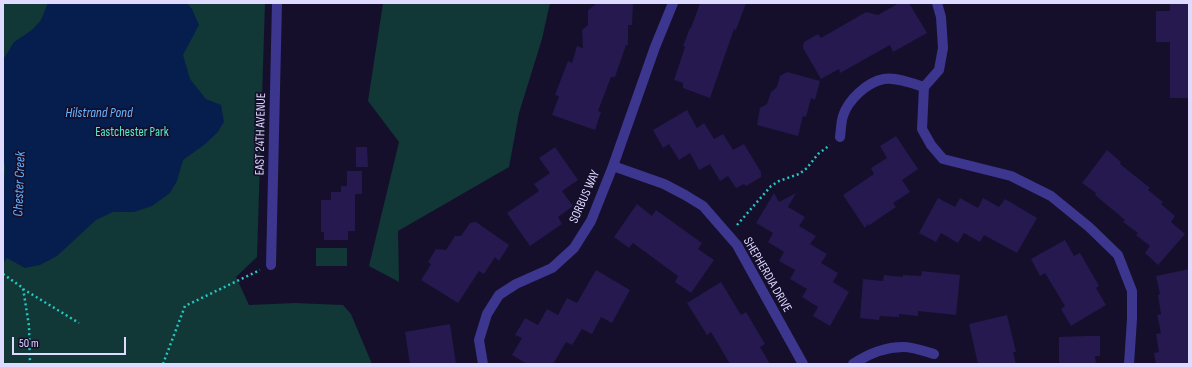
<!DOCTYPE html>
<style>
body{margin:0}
#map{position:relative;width:1192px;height:367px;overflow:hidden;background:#150f2c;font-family:"Sofia Sans Condensed",sans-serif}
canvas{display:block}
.frame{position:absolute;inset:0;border:4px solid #dfdaff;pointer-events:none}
.scale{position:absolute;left:12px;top:337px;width:114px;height:18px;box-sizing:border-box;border:2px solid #dfdaff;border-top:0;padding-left:5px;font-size:12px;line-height:14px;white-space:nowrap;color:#dfdaff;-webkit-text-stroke:3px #150f2c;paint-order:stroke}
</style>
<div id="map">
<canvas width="1192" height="367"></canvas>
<div class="frame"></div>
<div class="scale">50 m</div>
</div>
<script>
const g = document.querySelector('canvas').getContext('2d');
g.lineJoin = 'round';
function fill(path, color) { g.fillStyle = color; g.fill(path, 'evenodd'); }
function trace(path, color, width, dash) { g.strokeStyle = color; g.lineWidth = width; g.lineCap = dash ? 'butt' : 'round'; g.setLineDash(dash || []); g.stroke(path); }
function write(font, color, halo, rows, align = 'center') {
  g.font = font + ' "Sofia Sans Condensed",sans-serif'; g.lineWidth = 3.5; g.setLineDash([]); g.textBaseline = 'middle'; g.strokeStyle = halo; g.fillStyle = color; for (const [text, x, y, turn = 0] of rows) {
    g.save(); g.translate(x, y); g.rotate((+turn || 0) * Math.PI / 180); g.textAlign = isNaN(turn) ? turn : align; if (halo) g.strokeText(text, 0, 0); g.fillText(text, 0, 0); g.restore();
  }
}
fill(new Path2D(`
 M 3,3 L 265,3 L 257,257 L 236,277 L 249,305 L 295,303 L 343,305 L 351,314 L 372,364 L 3,364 Z
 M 383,3 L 550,3 L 542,39 L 519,113 L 509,167 L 398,231 L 399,282 L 369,266 L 399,142 L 368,101 Z
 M 316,248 L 347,248 L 347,266 L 316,266 Z`), '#113736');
fill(new Path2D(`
 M 48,3 L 187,3 L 192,9 L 199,25 L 183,55 L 190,79 L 206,99 L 221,105 L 224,122 L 217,133 L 204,145 L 183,160 L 177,181 L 170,193 L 152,206 L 134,212 L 113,212 L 96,220 L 57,256 L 40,265 L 25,268 L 3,256 L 3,194 L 5,167 L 3,158 L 3,60 L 14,42 L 32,30 L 41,20 Z`), '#061e4e');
trace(new Path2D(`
 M 3,260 L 7,253`), '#061e4e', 4.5);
fill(new Path2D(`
 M 597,3 L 633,3 L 632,25 L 628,25 L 628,45 L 626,45 L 615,77 L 611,77 L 598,111 L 601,112 L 595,130 L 552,115 L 559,96 L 555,95 L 568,61 L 572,63 L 577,46 L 583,48 L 582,30 L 588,25 L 588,10 Z
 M 700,3 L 746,3 L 736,30 L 734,29 L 710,98 L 683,88 L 683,83 L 674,80 L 685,47 L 683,46 L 690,28 L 691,28 Z
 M 899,3 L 909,3 L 927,33 L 893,52 L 890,45 L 840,73 L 839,69 L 821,79 L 803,48 L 804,42 L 818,34 L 821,38 L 866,12 L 878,15 Z
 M 1170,3 L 1189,3 L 1189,98 L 1170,98 L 1170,42 L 1156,42 L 1156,11 L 1170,11 Z
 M 787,72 L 820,81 L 815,100 L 811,98 L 806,117 L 803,116 L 798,136 L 757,125 L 760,108 L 767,104 L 771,92 L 777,87 L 780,76 Z
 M 687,110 L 697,128 L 704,123 L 714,139 L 723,134 L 733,150 L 744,144 L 761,172 L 761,177 L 746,186 L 744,184 L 736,188 L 728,176 L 720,181 L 710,164 L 699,170 L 690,153 L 679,160 L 669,144 L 663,148 L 653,130 Z
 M 896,136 L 918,169 L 902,180 L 910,192 L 893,203 L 896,207 L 868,226 L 868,223 L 865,228 L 843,195 L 874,174 L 871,168 L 887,158 L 880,146 Z
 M 356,147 L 367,147 L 368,167 L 356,167 Z
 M 555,147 L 578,180 L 562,191 L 573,206 L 558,217 L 562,224 L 530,246 L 507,213 L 539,191 L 534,184 L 550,173 L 539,158 Z
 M 1107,150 L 1121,162 L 1120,164 L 1150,188 L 1148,190 L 1163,202 L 1161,204 L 1175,216 L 1171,222 L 1185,234 L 1158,265 L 1145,253 L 1150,246 L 1136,235 L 1138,233 L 1123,222 L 1125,220 L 1095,195 L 1096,193 L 1082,183 Z
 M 347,171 L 362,171 L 362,194 L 355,194 L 355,231 L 348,231 L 348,240 L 324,240 L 324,232 L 321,232 L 321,200 L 331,200 L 331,192 L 341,192 L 341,186 L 347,186 Z
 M 774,193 L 779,202 L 796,193 L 788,207 L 805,217 L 799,226 L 816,236 L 810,244 L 827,254 L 821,263 L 838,273 L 833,282 L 849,292 L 830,326 L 813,316 L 818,307 L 802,297 L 807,289 L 790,279 L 795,270 L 779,261 L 784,252 L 768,242 L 773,233 L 756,223 Z
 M 938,198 L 955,207 L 960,198 L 978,208 L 983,198 L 999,207 L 1005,199 L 1037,218 L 1017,253 L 984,235 L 980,242 L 964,233 L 958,243 L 941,233 L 936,242 L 919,233 Z
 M 637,204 L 652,216 L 656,210 L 702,243 L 698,249 L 714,260 L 691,293 L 675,282 L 678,276 L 633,243 L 629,248 L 614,237 Z
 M 476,222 L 509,245 L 499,261 L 495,257 L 484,274 L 479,271 L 458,303 L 421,280 L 431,264 L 428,262 L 436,249 L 446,250 L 455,236 L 461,236 L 470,223 Z
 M 1065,240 L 1074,256 L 1080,253 L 1099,286 L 1096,288 L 1106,305 L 1071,326 L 1061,309 L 1065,306 L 1045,273 L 1040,276 L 1031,259 Z
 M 1189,269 L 1189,364 L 1156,364 L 1154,353 L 1159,352 L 1156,334 L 1161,333 L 1157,315 L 1161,314 L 1158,295 L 1160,294 L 1156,276 Z
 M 596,270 L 630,290 L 612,323 L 601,317 L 592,334 L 582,329 L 572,345 L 566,342 L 553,364 L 527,364 L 512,355 L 522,338 L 515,335 L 525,318 L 538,325 L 547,309 L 558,315 L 567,298 L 577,303 Z
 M 922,271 L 960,275 L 956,315 L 918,311 L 918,316 L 899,314 L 899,317 L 880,316 L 879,320 L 860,318 L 863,279 L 883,281 L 884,275 L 903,277 L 903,275 L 921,276 Z
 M 721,282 L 741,315 L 746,312 L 765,344 L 760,347 L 770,364 L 730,364 L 711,332 L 707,335 L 687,303 Z
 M 1007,315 L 1016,352 L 1013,352 L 1016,364 L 978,364 L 969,324 Z
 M 450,324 L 456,364 L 410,364 L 405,332 Z
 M 1086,336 L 1100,336 L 1100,356 L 1095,356 L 1096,364 L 1059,364 L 1059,337 Z`), '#25194f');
trace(new Path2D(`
 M 737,225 L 771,186 L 779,181 L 799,174 L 807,168 L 818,154 L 830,145
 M 3,274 L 23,288 L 29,326 L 30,364
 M 23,289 L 61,312 L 79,323
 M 163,364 L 185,306 L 260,270`), '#26c7c1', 2.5, [2, 3]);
trace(new Path2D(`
 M 937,3 L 941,17 L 943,48 L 939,70 L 924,87 L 922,129 L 931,145 L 943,159 L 1011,176 L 1051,196 L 1089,227 L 1118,255 L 1132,291 L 1132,319 L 1129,364
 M 840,137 C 841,130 841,122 843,116 C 848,100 867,82 884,79 C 896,77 912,83 924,87
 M 613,166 L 664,184 L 685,195 L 703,206 L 737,245 L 803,364
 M 271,265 L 277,3
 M 483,364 L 479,340 L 487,314 L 499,295 L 516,284 L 552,268 L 574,248 L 591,221 L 613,166 L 655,47 L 673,3
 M 853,364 C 868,354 885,347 903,347 C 913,347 924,351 934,354`), '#3c368f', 10);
write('13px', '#5beaca', '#150f2c', [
 ["Eastchester Park",132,133]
]);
write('13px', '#dfdaff', '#150f2c', [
 ["EAST 24TH AVENUE",261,134,-89],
 ["SORBUS WAY",585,197,-66],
 ["SHEPHERDIA DRIVE",767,275,60]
]);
write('italic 14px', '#68b5ff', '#150f2c', [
 ["Hilstrand Pond",99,113],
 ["Chester Creek",20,184,-88]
]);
</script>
